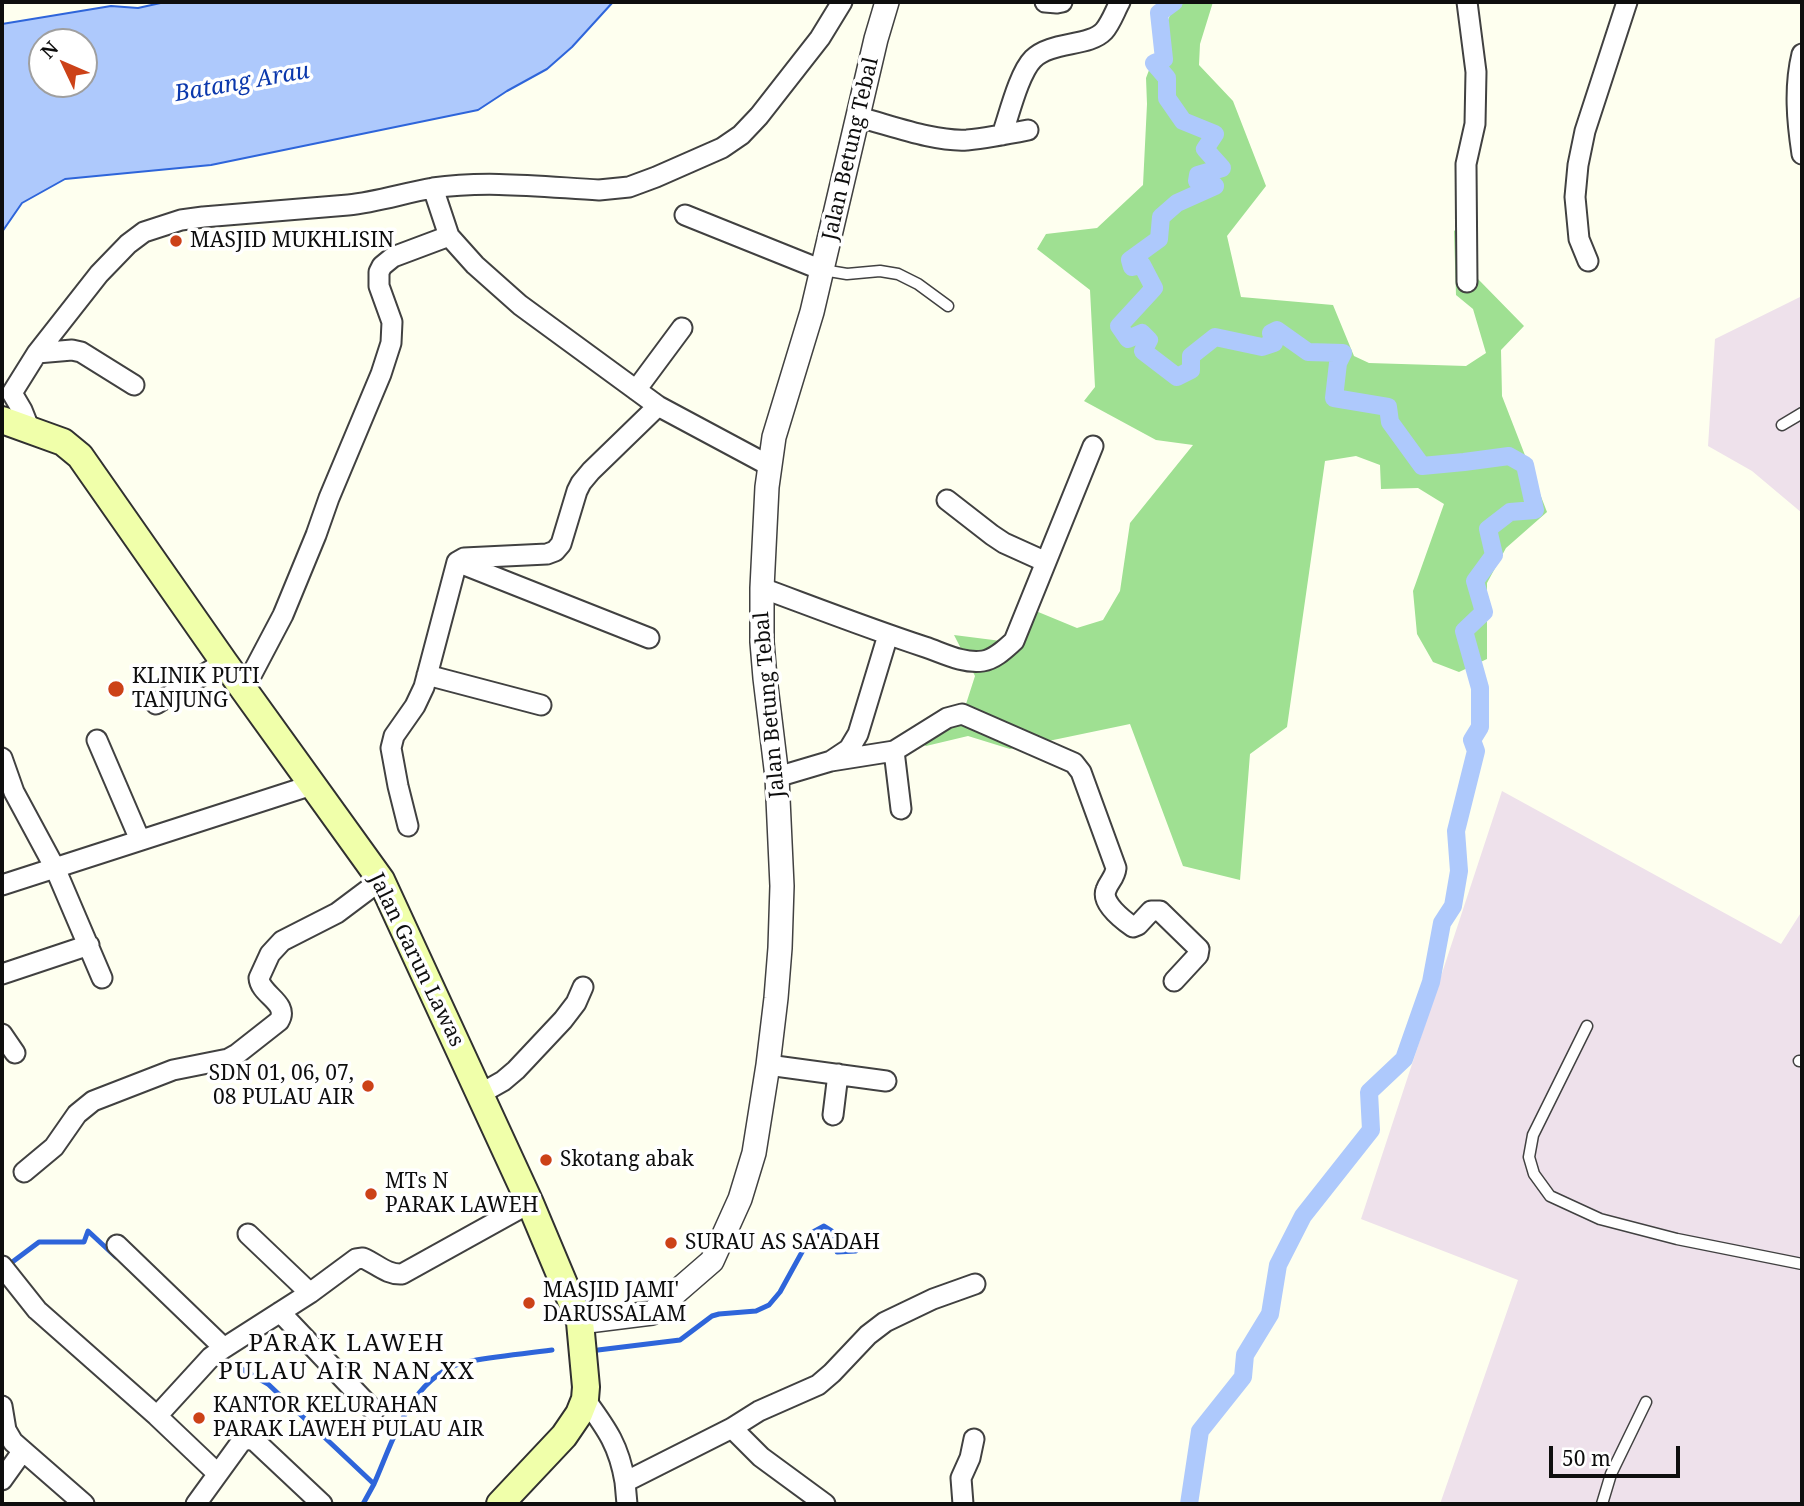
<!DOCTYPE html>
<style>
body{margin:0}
#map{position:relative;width:1804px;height:1506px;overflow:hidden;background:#feffef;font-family:"Noto Serif",serif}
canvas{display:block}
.frame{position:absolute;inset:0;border:4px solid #0e0e0e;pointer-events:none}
.north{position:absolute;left:28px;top:28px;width:70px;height:70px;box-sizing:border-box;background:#fff;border:2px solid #9f9f9f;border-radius:50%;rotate:314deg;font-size:19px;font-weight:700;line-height:28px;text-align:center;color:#0e0e0e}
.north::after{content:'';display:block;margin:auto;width:24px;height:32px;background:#cc4218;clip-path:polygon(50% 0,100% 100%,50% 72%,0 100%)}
.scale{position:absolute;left:1549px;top:1446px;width:131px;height:32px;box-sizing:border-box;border:4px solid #0e0e0e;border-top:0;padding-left:9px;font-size:21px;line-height:24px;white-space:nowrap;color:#0e0e0e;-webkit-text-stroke:5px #fff;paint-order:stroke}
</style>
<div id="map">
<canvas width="1804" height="1506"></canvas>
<div class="frame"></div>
<div class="north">N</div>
<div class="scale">50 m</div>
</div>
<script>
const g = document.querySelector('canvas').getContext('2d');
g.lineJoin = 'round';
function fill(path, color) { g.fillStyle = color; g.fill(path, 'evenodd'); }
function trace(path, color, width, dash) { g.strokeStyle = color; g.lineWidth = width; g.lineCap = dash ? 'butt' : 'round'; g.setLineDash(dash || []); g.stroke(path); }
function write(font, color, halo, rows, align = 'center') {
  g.font = font + ' "Noto Serif",serif'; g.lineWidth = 7; g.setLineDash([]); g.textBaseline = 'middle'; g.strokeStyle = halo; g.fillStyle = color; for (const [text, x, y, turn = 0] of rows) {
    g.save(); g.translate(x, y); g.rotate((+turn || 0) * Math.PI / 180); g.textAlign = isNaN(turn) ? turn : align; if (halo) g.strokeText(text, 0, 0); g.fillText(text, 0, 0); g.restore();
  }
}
fill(new Path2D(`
 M 1802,296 L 1802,513 L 1752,471 L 1708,446 L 1715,339 Z
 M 1502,791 L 1781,944 L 1802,911 L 1802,1504 L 1440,1504 L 1518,1280 L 1361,1219 Z`), '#eee1eb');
fill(new Path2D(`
 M 1175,2 L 1213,2 L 1200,44 L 1199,65 L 1233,101 L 1266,186 L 1227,236 L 1241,297 L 1333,305 L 1354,356 L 1369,363 L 1466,366 L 1486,353 L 1473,309 L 1456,295 L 1454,231 L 1467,220 L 1478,279 L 1524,326 L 1501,350 L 1502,396 L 1547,512 L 1506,548 L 1487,583 L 1487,659 L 1459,672 L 1433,662 L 1417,634 L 1413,591 L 1444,504 L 1418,488 L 1381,489 L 1380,465 L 1356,456 L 1325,461 L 1287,727 L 1250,754 L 1240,880 L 1183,866 L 1130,724 L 1010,749 L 968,736 L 926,746 L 909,738 L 966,704 L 975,676 L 954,635 L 1009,642 L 1031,609 L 1077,628 L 1103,620 L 1120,591 L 1130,523 L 1193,445 L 1156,440 L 1084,401 L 1095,387 L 1090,290 L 1037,249 L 1046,234 L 1097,228 L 1143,185 L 1147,104 L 1146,78 Z`), '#9fe092');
const water = new Path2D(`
 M 165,2 L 613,2 L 572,47 L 547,69 L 507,91 L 478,110 L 211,165 L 65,179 L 22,203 L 2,232 L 2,24 L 111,6 L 138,8 ZM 42,42 L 84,42 L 84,84 L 42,84 Z`);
fill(water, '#aec9fc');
trace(water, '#2e65da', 2);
trace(new Path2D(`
 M 7,1266 L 39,1242 L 84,1242 L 88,1231 L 116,1257
 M 598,1350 L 680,1340 L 712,1316 L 719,1314 L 756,1311 L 769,1305 L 780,1292 L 813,1232 L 824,1226 L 832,1231 L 837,1252 L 856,1251
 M 224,1359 L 268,1384 L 374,1484 C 394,1439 411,1375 466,1362 C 494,1356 524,1354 552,1350
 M 363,1504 L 374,1484`), '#2e65da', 5);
trace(new Path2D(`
 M 1174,2 L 1159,13 L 1164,59 L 1154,63 L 1167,78 L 1167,98 L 1183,121 L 1215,134 L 1205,149 L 1222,168 L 1198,175 L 1197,181 L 1215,186 L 1177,203 L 1161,217 L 1159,239 L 1130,260 L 1132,267 L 1142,265 L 1154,288 L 1119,326 L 1128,339 L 1142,333 L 1149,340 L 1143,351 L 1177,377 L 1191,370 L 1191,356 L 1215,337 L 1262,347 L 1274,343 L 1271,333 L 1277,330 L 1308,352 L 1343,353 L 1338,363 L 1334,398 L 1388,407 L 1390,422 L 1422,466 L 1464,462 L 1509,456 L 1525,465 L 1535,510 L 1510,512 L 1488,529 L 1494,555 L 1475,581 L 1484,612 L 1464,631 L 1480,688 L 1480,727 L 1472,740 L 1476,751 L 1456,831 L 1459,871 L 1453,906 L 1442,923 L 1431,982 L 1404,1059 L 1369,1092 L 1371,1130 L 1303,1216 L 1278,1265 L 1270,1314 L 1245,1355 L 1243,1377 L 1200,1431 L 1189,1504`), '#aec9fc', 18);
const service = new Path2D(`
 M 823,270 L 847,274 L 880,271 L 898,274 L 918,284 L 948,306
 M 1782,425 L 1802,413
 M 1587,1026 L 1533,1135 L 1529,1157 L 1534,1174 L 1550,1196 L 1600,1219 L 1677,1239 L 1802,1264
 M 1799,1061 L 1802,1061
 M 1602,1504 L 1611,1474 L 1646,1402`);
const minor = new Path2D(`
 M 1045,2 L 1057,3 L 1062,2
 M 1802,54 C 1794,87 1797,121 1802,154
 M 858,117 C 890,125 934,142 967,140 C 987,138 1008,134 1028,130
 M 1002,135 C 1009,115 1019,73 1033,59 C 1051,41 1089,47 1104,31 C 1111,23 1115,11 1120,2
 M 433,188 L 449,236
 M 685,215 L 822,270
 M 1588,261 L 1579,239 L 1575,197 L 1578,165 L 1585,131 L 1627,2
 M 1467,282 L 1466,164 L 1475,124 L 1476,72 L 1467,2
 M 37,353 L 72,350 L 81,352 L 134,385
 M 636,390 L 682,328
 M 30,430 L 22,410 L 12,393 L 37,353 L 99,274 L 128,244 L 144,232 L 181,220 L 203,217 L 348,205 C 377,202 404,193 433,188 C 487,180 545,187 599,190 L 629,187 L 656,177 L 722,148 L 741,135 L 759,116 L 820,38 L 842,2
 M 947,500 L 992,535 L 1004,543 L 1046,562
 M 457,562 L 649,638
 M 762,588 C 816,608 870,629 925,647 C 943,653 963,664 983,661 C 995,659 1005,649 1014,641 L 1093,446
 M 427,675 L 541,705
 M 244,689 L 283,615 L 316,535 L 329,498 L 381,374 L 391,343 L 392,322 L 379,286 L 379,272 L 382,266 L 393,257 L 449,236 L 475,265 L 520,305 L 658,406 L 770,466
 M 156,704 L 224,662
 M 97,740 L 140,840
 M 894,751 L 947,718 L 962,714 L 1074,763 L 1081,772 L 1116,868 C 1115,878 1109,881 1106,890 C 1101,903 1123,920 1133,927 L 1138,925 L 1151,911 L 1160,911 L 1199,949 L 1198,955 L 1174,981
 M 2,758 L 14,792 L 55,868 L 102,978
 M 831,761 L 849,749 L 858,734 L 888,635
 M 777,777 L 831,761 L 894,751 L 901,809
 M 408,826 L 398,786 L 391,748 L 394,736 L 415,706 L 424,687 L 457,562 L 464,558 L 547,554 L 555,551 L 561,544 L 577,491 L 581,483 L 591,471 L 658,406
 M 2,885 L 312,785
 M 2,974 L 89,945
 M 2,1034 L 15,1053
 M 768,1065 L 886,1081
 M 480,1094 L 503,1081 L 516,1070 L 563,1020 L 576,1003 L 583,987
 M 833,1115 L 838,1074
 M 24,1172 L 54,1147 L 77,1114 L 93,1101 L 173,1070 L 228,1059 L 237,1054 L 279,1021 C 290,1003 260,995 259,978 L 270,954 L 282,941 L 337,913 L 381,880
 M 248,1234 L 310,1293
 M 117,1245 L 224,1348 L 310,1293 L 356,1259 L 363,1258 C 377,1264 387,1275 402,1274 L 530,1203
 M 2,1266 L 37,1310 L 157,1416 L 211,1357 L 224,1348
 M 280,1312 L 374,1411
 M 585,1399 C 606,1428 619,1445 625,1482 L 732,1428 L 759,1411 L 818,1385 L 832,1373 L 868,1335 L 885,1322 L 933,1299 L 975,1284
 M 2,1406 L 6,1430 L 13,1442 L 84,1504
 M 157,1416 L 217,1473
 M 732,1428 L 761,1457 L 825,1504
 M 2,1480 L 22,1452
 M 625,1482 L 627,1504
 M 196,1504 L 241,1442 L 248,1439 L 255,1441 L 322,1504
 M 963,1504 L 961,1478 L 970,1458 L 974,1439`);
const tertiary = new Path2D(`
 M 580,1322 L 652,1313 L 712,1261 L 740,1199 L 754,1153 L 768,1065 L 776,998 L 780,948 L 782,886 L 777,777 L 765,678 L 762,642 L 762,588 L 767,487 L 774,437 L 812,312 L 876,39 L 887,2`);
const secondary = new Path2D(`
 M 2,420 L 63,442 L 80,456 L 224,662 L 381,880 L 530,1203 L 580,1322 L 586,1387 L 585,1399 L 579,1414 L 564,1436 L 500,1504`);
trace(service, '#414141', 13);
trace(minor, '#414141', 23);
trace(tertiary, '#414141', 26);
trace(secondary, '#303030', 30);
trace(service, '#fff', 10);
trace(minor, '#fff', 19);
trace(tertiary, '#fff', 23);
trace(secondary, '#f0ffaa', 26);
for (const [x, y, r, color] of [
 [176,241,7,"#cc4218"],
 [116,689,9,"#cc4218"],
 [368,1086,7,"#cc4218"],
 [546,1160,7,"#cc4218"],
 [371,1194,7,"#cc4218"],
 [671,1243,7,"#cc4218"],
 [529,1303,7,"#cc4218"],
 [199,1418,7,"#cc4218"]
]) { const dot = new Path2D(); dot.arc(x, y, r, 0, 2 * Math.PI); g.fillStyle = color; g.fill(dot); trace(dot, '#fff', 2.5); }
write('21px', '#0e0e0e', '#fff', [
 ["Jalan Betung Tebal",851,149,-77],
 ["Jalan Betung Tebal",770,705,-95],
 ["Jalan Garun Lawas",416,960,64]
]);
write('21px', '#0e0e0e', '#fff', [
 ["MASJID MUKHLISIN",190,241],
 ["KLINIK PUTI",132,677],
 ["TANJUNG",132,701],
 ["SDN 01, 06, 07,",354,1074,"right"],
 ["08 PULAU AIR",354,1098,"right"],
 ["Skotang abak",560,1160],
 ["MTs N",385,1182],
 ["PARAK LAWEH",385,1206],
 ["SURAU AS SA'ADAH",685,1243],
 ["MASJID JAMI'",543,1291],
 ["DARUSSALAM",543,1315],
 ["KANTOR KELURAHAN",213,1406],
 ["PARAK LAWEH PULAU AIR",213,1430]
], 'left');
write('italic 23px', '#0b38ac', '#fff', [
 ["Batang Arau",242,83,-10]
]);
g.letterSpacing = '2px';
write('24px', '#0e0e0e', '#fff', [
 ["PARAK LAWEH",347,1344],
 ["PULAU AIR NAN XX",347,1372]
]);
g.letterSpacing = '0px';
</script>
